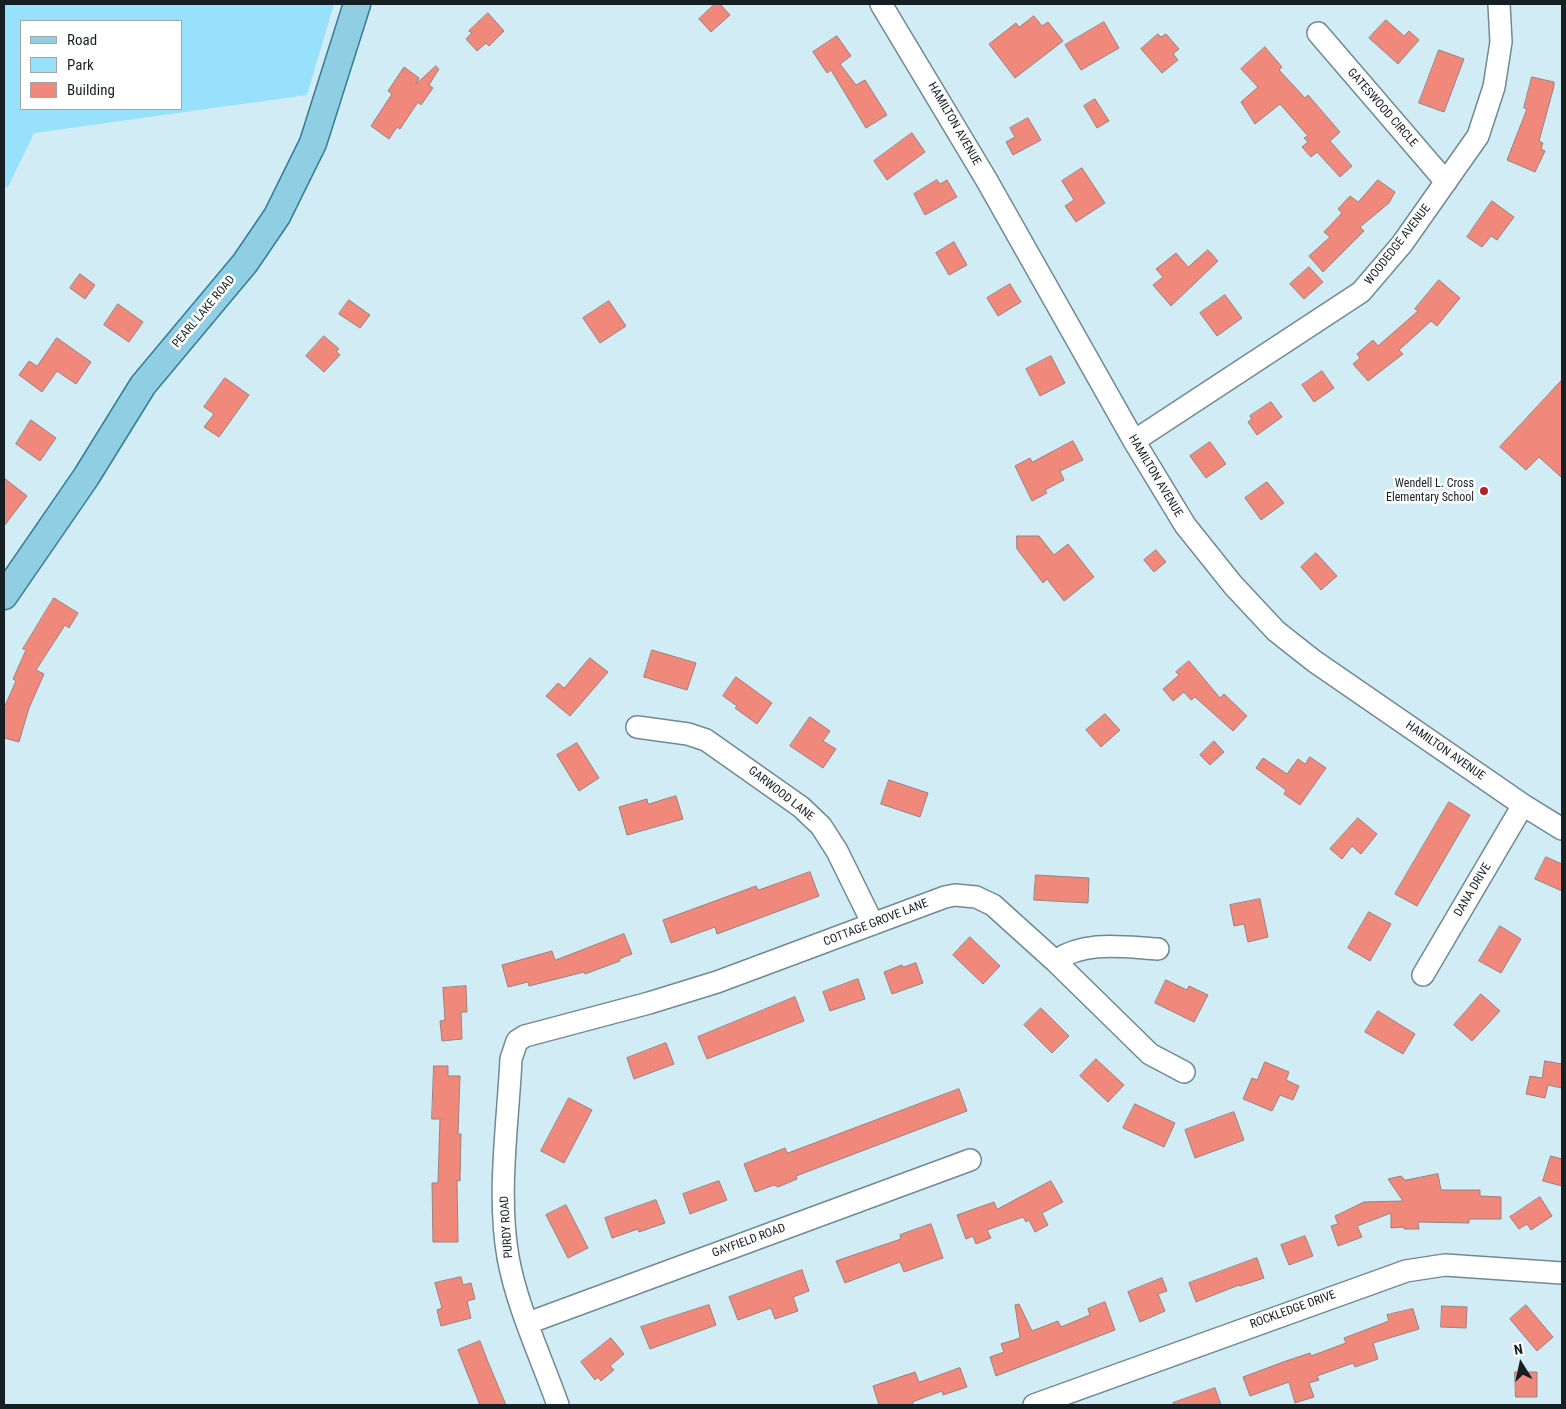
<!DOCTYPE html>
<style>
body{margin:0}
#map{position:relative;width:1566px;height:1409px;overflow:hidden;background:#d2ecf6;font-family:"Roboto Condensed",sans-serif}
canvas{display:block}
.frame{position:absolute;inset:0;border:5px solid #161f23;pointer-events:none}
.legend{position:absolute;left:20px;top:20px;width:162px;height:90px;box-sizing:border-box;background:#fff;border:1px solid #a2a5a7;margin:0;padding:6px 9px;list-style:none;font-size:15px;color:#161f23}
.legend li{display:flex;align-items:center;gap:10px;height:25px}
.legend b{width:25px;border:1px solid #a2a5a7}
.north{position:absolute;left:1496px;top:1339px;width:50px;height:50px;-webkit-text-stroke:4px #fff;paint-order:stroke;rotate:350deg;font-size:14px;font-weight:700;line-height:20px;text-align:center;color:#161f23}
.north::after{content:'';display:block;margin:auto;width:18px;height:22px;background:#161f23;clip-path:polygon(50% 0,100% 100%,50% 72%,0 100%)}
</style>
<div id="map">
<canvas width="1566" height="1409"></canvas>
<div class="frame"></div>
<ul class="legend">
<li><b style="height:6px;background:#8fcee3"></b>Road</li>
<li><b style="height:14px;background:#97e1fc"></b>Park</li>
<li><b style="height:14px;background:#f1887c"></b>Building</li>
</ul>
<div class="north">N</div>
</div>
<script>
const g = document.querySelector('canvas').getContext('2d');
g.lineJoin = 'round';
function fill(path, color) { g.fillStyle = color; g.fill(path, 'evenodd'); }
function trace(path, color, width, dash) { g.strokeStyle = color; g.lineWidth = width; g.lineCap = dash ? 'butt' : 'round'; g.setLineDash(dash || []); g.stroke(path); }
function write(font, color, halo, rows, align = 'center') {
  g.font = font + ' "Roboto Condensed",sans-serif'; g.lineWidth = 5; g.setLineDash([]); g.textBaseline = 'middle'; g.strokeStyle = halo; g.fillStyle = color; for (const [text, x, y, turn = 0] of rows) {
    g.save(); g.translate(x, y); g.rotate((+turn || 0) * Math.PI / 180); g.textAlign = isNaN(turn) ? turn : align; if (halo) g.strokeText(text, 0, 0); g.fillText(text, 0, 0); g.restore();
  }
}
fill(new Path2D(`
 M 4,4 L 334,4 L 307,95 L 34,133 L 8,187 L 4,187 ZM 21,21 L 181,21 L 181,109 L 21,109 Z`), '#97e1fc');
const building = new Path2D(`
 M 715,4 L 720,4 L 730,15 L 711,32 L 699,19 Z
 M 488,13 L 504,31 L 489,46 L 486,43 L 477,51 L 466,39 L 472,33 L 469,31 Z
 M 1034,16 L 1042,26 L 1048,22 L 1063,41 L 1015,78 L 989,44 L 1016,23 L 1019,27 Z
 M 1386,20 L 1404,36 L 1409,31 L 1419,40 L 1398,64 L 1369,38 Z
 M 1104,22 L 1119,48 L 1081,70 L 1065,45 Z
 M 1158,34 L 1161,37 L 1166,34 L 1179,49 L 1173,54 L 1178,60 L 1162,73 L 1141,49 Z
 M 837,36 L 851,56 L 840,64 L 856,85 L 865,80 L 887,115 L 866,128 L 831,70 L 827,73 L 813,52 Z
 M 1265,47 L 1282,67 L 1279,70 L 1305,98 L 1308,95 L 1340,132 L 1330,141 L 1352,166 L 1340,177 L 1317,152 L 1311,157 L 1302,147 L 1308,142 L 1304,138 L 1308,136 L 1280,104 L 1255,124 L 1241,102 L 1258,87 L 1241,69 Z
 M 1439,50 L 1464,59 L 1444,112 L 1419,103 Z
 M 436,66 L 439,69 L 429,85 L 433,88 L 421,105 L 418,102 L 400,129 L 397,127 L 389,139 L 371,126 L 392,94 L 388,91 L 404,67 L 419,78 L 416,84 Z
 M 1532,77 L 1554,82 L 1554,86 L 1539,141 L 1543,143 L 1541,149 L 1545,151 L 1535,172 L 1507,160 L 1527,109 L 1524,108 Z
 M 1095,99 L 1109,121 L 1097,128 L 1084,106 Z
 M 1028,118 L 1041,140 L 1013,155 L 1006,142 L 1015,137 L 1010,128 Z
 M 912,133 L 925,152 L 887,180 L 874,161 Z
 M 1082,168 L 1105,203 L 1076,222 L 1065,206 L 1074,200 L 1062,181 Z
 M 937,180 L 940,184 L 947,180 L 957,197 L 925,215 L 914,194 Z
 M 1378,180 L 1395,192 L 1389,203 L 1360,227 L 1364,231 L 1323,272 L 1309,256 L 1330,237 L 1324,232 L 1342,213 L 1338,209 L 1350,196 L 1358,202 Z
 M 1492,201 L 1514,217 L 1497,240 L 1491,236 L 1482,247 L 1467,237 Z
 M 954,242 L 967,265 L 949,275 L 936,253 Z
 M 1208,250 L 1218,261 L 1171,306 L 1153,285 L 1163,277 L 1156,269 L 1176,253 L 1188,267 Z
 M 1309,267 L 1323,282 L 1304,299 L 1290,284 Z
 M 80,274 L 95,285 L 85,299 L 70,288 Z
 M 1439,280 L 1460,298 L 1437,326 L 1431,321 L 1399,350 L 1403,354 L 1368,381 L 1353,364 L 1360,358 L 1357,354 L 1373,340 L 1378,346 L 1418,311 L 1415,309 Z
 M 1010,284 L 1021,302 L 998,316 L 987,298 Z
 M 1225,295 L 1242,318 L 1217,336 L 1200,313 Z
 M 349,300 L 370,315 L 360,328 L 339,314 Z
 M 609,301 L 626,326 L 600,343 L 583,318 Z
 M 118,304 L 143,322 L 129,342 L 104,325 Z
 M 324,336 L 339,349 L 336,351 L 340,355 L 324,372 L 306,356 Z
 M 57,338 L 91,362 L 76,384 L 57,371 L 42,392 L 19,375 L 29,361 L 37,366 Z
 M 1051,356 L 1065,383 L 1040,396 L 1026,369 Z
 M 1322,371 L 1334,388 L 1314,402 L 1302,385 Z
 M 225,378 L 249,395 L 219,437 L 204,427 L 214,414 L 204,407 Z
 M 1562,380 L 1562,478 L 1539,457 L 1526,470 L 1500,447 Z
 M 1271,402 L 1282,417 L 1257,435 L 1248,422 L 1252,419 L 1250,416 Z
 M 31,420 L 56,438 L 40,461 L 16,444 Z
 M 1073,441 L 1083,460 L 1060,471 L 1064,480 L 1045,490 L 1047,493 L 1032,501 L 1015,466 L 1030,458 L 1032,462 Z
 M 1210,442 L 1226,464 L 1206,478 L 1190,456 Z
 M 4,478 L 27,496 L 4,526 Z
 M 1267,482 L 1284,503 L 1261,520 L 1245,498 Z
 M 1017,536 L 1039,536 L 1054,555 L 1068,544 L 1094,577 L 1064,601 L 1047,579 L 1043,583 L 1017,549 Z
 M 1156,550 L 1166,562 L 1154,572 L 1144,560 Z
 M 1316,553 L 1337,576 L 1321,590 L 1301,567 Z
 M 54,598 L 78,613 L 69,628 L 65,625 L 36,670 L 44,674 L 29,708 L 19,742 L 4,738 L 4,708 L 16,681 L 13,679 L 26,650 L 23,649 Z
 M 652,650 L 696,663 L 687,690 L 644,677 Z
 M 590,658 L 608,672 L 570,716 L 546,696 L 558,683 L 564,688 Z
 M 1189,661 L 1220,698 L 1224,694 L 1247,716 L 1233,731 L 1195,697 L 1191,700 L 1184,692 L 1173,701 L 1163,689 L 1179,675 L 1176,672 Z
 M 736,677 L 772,703 L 757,724 L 735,708 L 737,706 L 723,696 Z
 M 1105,714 L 1120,730 L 1101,747 L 1086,730 Z
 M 810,717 L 830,731 L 823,741 L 836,749 L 823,768 L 790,746 Z
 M 1214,741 L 1224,752 L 1210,765 L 1200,755 Z
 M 577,743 L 599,778 L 579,791 L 557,755 Z
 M 1310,757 L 1326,768 L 1300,805 L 1284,794 L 1286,790 L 1256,768 L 1263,758 L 1287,774 L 1298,759 L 1305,764 Z
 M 889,780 L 928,793 L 920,817 L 881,804 Z
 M 676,796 L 683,819 L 627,835 L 619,807 L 647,799 L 648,804 Z
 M 1449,802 L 1470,815 L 1417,906 L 1395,894 Z
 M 1358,818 L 1377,834 L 1361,854 L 1352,846 L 1342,859 L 1330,849 Z
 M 1546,857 L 1562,864 L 1562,891 L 1535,879 Z
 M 810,872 L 819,896 L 717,934 L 715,927 L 671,943 L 663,920 L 756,886 L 758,890 Z
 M 1036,875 L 1089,878 L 1088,903 L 1034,900 Z
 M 1260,899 L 1268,937 L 1248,942 L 1244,924 L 1234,926 L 1230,905 Z
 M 1369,912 L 1391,924 L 1370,961 L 1348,948 Z
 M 1500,926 L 1521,939 L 1501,973 L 1479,961 Z
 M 624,934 L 632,954 L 619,959 L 620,961 L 585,974 L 584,972 L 529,986 L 528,982 L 508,987 L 502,965 L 552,951 L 555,960 Z
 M 970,937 L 1000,966 L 983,984 L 953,955 Z
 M 916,963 L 923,983 L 892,994 L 884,972 L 902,965 L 903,967 Z
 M 858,979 L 865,999 L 830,1011 L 823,992 Z
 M 1166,980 L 1187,990 L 1189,986 L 1208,995 L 1194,1022 L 1155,1003 Z
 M 466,986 L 467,1012 L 461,1012 L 462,1039 L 442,1041 L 440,1021 L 445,1020 L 443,988 Z
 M 1481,994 L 1500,1011 L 1472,1041 L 1454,1025 Z
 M 795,997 L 804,1021 L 707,1059 L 698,1037 Z
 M 1041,1008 L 1069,1036 L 1052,1053 L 1024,1025 Z
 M 1378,1011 L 1415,1034 L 1403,1054 L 1365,1032 Z
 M 666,1043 L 674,1064 L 634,1079 L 627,1058 Z
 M 1096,1059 L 1124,1085 L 1108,1102 L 1080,1076 Z
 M 1545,1061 L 1562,1064 L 1562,1088 L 1548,1085 L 1545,1098 L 1526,1094 L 1530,1076 L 1542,1078 Z
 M 1265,1062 L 1289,1072 L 1286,1080 L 1299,1086 L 1293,1100 L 1280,1095 L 1272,1111 L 1243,1099 L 1252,1078 L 1257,1080 Z
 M 434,1066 L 448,1066 L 448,1076 L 460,1076 L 458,1134 L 461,1134 L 460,1181 L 457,1180 L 458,1242 L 433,1242 L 432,1183 L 438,1183 L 440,1119 L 432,1119 Z
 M 959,1089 L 967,1111 L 796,1176 L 797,1179 L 778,1187 L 774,1185 L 755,1192 L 744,1164 L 785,1148 L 787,1153 Z
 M 569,1098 L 592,1110 L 564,1163 L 541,1151 Z
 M 1135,1104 L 1175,1123 L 1164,1147 L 1123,1128 Z
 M 1234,1112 L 1244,1140 L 1195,1158 L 1185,1130 Z
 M 1551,1156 L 1562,1159 L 1562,1186 L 1543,1181 Z
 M 1438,1174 L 1441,1190 L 1480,1190 L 1480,1196 L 1501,1197 L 1501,1219 L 1469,1219 L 1469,1223 L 1418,1222 L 1419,1229 L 1404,1229 L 1404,1227 L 1391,1228 L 1391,1213 L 1357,1226 L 1362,1237 L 1338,1246 L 1331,1226 L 1338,1224 L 1335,1216 L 1364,1202 L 1403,1201 L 1388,1179 L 1401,1176 L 1405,1180 Z
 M 719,1181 L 727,1200 L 690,1214 L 683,1194 Z
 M 1051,1181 L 1063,1202 L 1042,1213 L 1048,1225 L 1035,1232 L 1029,1220 L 1026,1222 L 1023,1217 L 987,1230 L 991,1238 L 976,1244 L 973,1236 L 966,1239 L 957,1215 L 994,1202 L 997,1209 Z
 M 1540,1197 L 1552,1216 L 1531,1230 L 1527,1224 L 1519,1229 L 1510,1217 Z
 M 656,1200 L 665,1223 L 639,1232 L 638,1229 L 612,1238 L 605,1218 Z
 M 566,1205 L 588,1248 L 568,1258 L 546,1215 Z
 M 931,1224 L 943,1258 L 904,1272 L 900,1262 L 845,1283 L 836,1261 L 901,1239 L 900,1235 Z
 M 1305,1236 L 1313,1256 L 1289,1265 L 1281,1245 Z
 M 1257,1258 L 1264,1278 L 1240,1286 L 1239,1285 L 1196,1302 L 1189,1283 Z
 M 802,1270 L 809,1291 L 793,1297 L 798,1311 L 775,1319 L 771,1308 L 738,1320 L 729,1297 Z
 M 461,1277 L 463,1285 L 471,1283 L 475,1299 L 467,1301 L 471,1318 L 441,1326 L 437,1310 L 442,1308 L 435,1283 Z
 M 1162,1278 L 1167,1291 L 1158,1294 L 1165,1311 L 1140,1322 L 1128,1292 Z
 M 1105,1302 L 1115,1330 L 996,1376 L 990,1357 L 1004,1352 L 1001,1344 L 1020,1338 L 1015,1305 L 1019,1304 L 1032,1331 L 1058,1321 L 1061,1327 L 1090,1315 L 1088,1309 Z
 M 709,1305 L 716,1325 L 650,1349 L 641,1327 Z
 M 1526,1305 L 1553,1337 L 1537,1351 L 1510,1319 Z
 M 1442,1306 L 1467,1307 L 1466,1328 L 1441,1327 Z
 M 1413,1309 L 1419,1329 L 1373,1343 L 1378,1359 L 1355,1367 L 1353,1363 L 1317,1376 L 1319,1380 L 1309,1383 L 1314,1397 L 1295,1403 L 1289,1382 L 1250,1396 L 1243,1377 L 1286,1361 L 1310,1353 L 1311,1356 L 1346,1343 L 1344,1338 L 1389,1321 L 1387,1315 Z
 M 611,1338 L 624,1354 L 610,1366 L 614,1370 L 601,1381 L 598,1377 L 595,1380 L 581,1362 Z
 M 480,1341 L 488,1362 L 506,1405 L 480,1405 L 458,1350 Z
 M 960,1368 L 967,1387 L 943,1395 L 942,1391 L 912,1402 L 914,1405 L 879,1405 L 873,1386 L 915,1372 L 919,1382 Z
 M 1515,1372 L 1537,1372 L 1537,1397 L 1516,1397 Z
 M 1215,1388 L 1221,1405 L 1173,1405 L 1173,1403 Z`);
fill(building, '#f1887c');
trace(building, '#99817d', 1);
const minor = new Path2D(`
 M 881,4 L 986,179 L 1134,441 L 1185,525 L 1233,585 L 1276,631 L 1314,661 L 1523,805 L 1562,829
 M 1318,33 L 1446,182
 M 1134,441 L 1361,292 L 1402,244 L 1478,136 L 1494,87 L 1501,42 L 1499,4
 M 637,727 L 688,734 L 706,740 L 801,807 L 821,826 L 837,851 L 873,924
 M 1055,961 C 1085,940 1123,947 1158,949
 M 1423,975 L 1523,805
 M 528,1323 L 970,1160
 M 558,1405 C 541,1357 517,1307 508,1257 C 497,1194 508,1122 511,1059 L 517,1041 L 525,1036 L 649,1003 L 717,982 L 945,897 L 955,895 L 976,897 L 993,905 L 1055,961 L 1150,1054 L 1184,1072
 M 1034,1405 L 1406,1271 L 1445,1265 L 1562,1273`);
const major = new Path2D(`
 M 4,596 L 86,477 L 143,385 L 245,263 L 277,216 L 313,143 L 357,4`);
trace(minor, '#718992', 24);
trace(major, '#357c94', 29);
trace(minor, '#fff', 21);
trace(major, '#8fcee3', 26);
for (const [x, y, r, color] of [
 [1484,491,5,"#b2221f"]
]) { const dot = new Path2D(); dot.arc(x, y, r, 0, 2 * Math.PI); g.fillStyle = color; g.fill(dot); trace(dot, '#fff', 2); }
write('12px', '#161f23', '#fff', [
 ["GATESWOOD CIRCLE",1382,108,49],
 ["HAMILTON AVENUE",954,124,60],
 ["WOODEDGE AVENUE",1398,245,-52],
 ["PEARL LAKE ROAD",204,312,-50],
 ["HAMILTON AVENUE",1155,476,59],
 ["HAMILTON AVENUE",1445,751,35],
 ["GARWOOD LANE",781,794,38],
 ["DANA DRIVE",1473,890,-59],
 ["COTTAGE GROVE LANE",876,923,-21],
 ["PURDY ROAD",507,1227,-94],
 ["GAYFIELD ROAD",749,1241,-20],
 ["ROCKLEDGE DRIVE",1293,1310,-20]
]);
write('12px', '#161f23', '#fff', [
 ["Wendell L. Cross",1474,484],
 ["Elementary School",1474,498]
], 'right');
</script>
